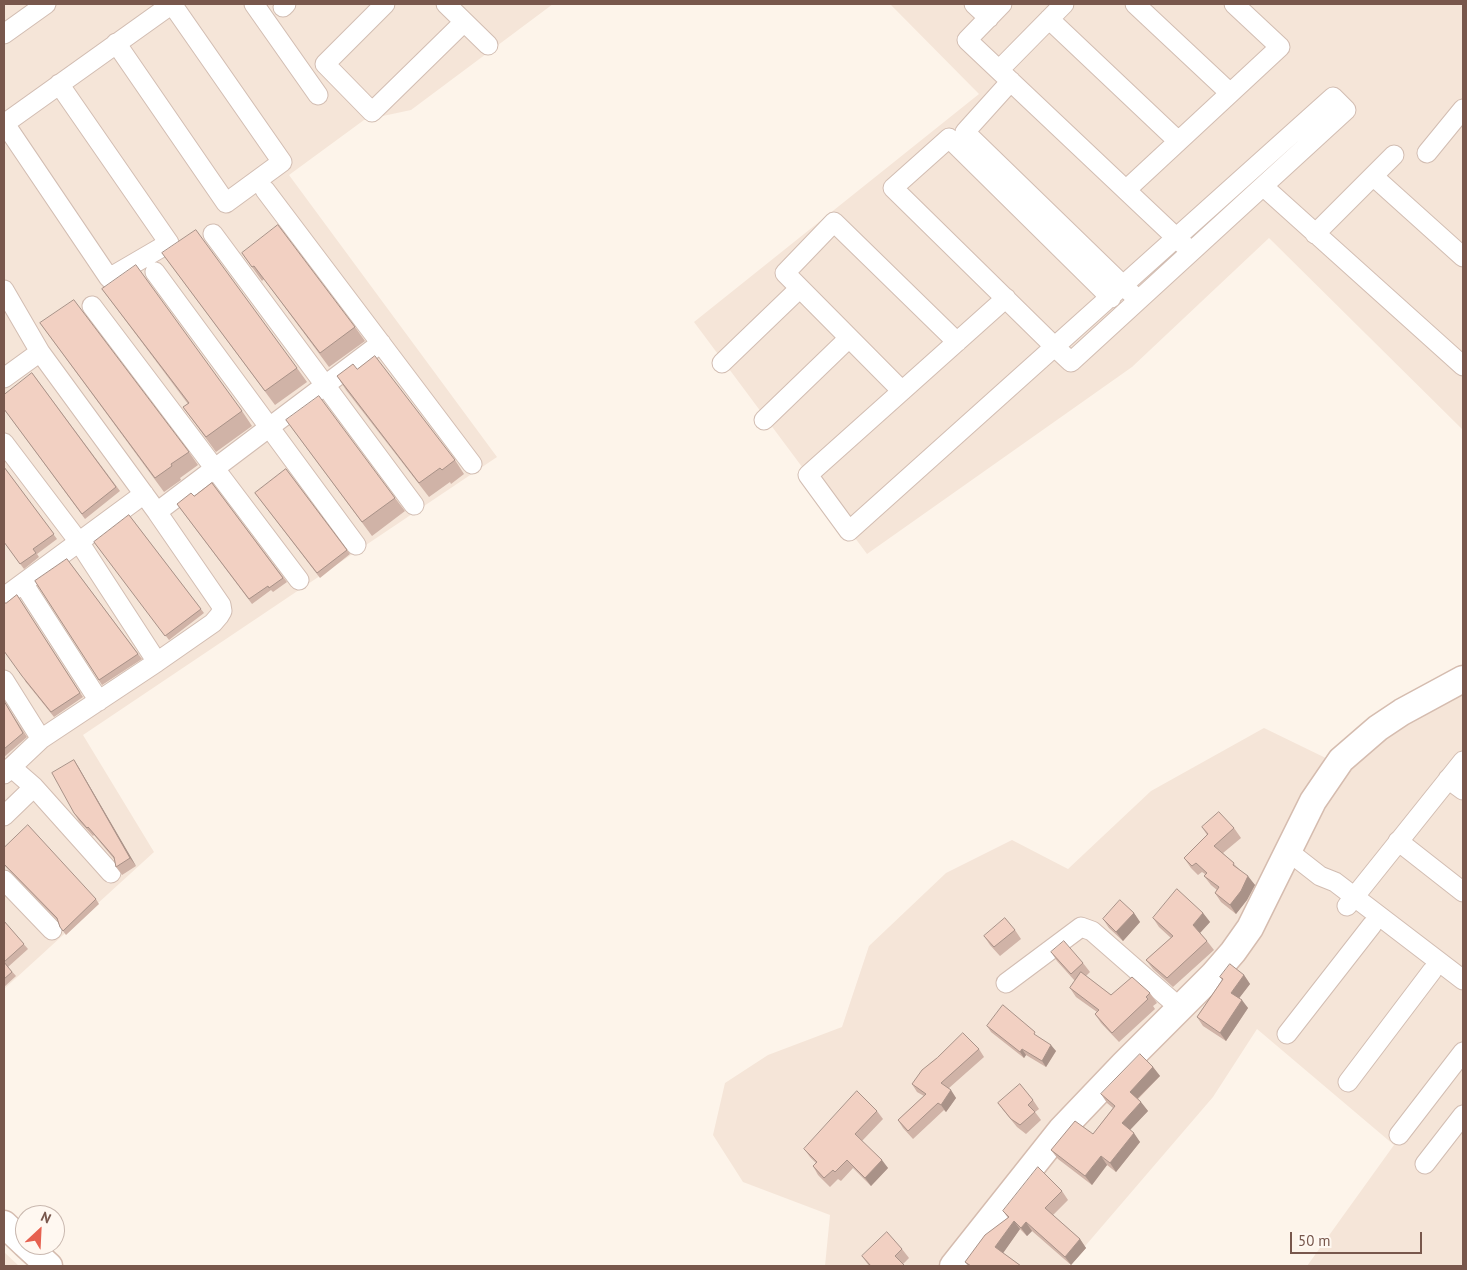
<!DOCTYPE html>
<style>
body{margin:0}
#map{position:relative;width:1467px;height:1270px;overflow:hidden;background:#fdf4ea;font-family:"PT Sans",sans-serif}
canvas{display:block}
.frame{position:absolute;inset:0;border:5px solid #78574c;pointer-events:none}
.north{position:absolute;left:15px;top:1205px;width:50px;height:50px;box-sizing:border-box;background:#fff8f1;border:1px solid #c9b8af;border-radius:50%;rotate:25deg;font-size:14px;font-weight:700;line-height:20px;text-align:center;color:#78574c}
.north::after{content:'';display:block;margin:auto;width:18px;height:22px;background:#e66150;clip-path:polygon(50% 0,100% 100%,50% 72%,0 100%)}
.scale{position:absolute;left:1290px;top:1232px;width:132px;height:22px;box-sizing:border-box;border:2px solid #78574c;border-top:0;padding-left:6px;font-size:15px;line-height:18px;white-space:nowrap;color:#78574c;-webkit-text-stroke:4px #fff8f1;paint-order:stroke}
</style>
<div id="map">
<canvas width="1467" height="1270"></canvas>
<div class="frame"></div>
<div class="north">N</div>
<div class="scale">50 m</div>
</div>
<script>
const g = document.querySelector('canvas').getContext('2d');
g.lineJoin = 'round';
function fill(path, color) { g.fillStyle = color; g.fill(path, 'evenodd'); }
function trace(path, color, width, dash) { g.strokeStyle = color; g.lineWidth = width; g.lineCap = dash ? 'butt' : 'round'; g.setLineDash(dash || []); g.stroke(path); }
fill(new Path2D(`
 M 4,4 L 553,4 L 411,110 L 364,120 L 289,175 L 497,457 L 83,735 L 154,852 L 4,989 Z
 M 890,4 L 1463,4 L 1463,430 L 1269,238 L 1132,367 L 867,554 L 694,322 L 979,94 Z
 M 1463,693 L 1463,1266 L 1307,1266 L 1394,1145 L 1257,1029 L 1213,1097 L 1068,1266 L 825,1266 L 830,1215 L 743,1182 L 713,1135 L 725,1083 L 768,1055 L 842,1027 L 869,946 L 946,873 L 1012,840 L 1068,869 L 1151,791 L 1264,728 L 1336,763 Z
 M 4,1252 L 19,1266 L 4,1266 Z`), '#f5e5d8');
const street = new Path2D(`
 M 254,4 L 318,95
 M 385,4 L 325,64 L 372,112 L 464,22
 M 446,4 L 488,45
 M 974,4 L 989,18
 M 1002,4 L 967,40 L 1185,246
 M 1135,4 L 1230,93
 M 283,7 L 286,4
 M 1049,19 L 1178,141
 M 4,34 L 46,4
 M 116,43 L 226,203 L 282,162 L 172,4
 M 999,70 L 1064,4
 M 1011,81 L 965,132 L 1132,294
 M 4,124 L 172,4
 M 5,124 L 109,278 L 169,243 L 59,84
 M 1427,153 L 1463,109
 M 1373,176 L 1463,257
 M 1264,187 L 1463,366
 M 265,190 L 472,464
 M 1126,190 L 1280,47 L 1234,4
 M 213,234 L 414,505
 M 1315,234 L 1394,155
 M 155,272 L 356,545
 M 4,290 L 40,352 L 157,512 L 221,605 L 222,611 L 219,616 L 213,623 L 157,662 L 41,739 L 4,774
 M 1006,298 L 808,475 L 849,531 C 1011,387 1172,242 1333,97 L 1346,110 L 1071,362 L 1056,348 L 893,188 L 949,138 L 1111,298
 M 92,306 L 299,580
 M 722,363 L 800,288
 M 4,378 L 40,352
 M 902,391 L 785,273 L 834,222 L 957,342
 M 764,420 L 849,338
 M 4,443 L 79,542 L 157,662
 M 157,512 L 381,343
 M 23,583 L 99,701
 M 4,597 L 144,494
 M 4,680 L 41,739
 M 11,767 L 34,787 L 111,873
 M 1448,779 L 1463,790
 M 4,816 L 34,787
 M 1398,841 L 1463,892
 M 1288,851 L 1320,876 L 1335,882 L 1463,980
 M 4,880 L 52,930
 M 1347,906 L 1463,761
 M 1006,983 L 1081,927 L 1092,931 L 1180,1008
 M 1287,1034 L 1372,925
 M 1348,1082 L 1432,971
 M 1399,1135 L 1463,1052
 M 1425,1164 L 1463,1115`);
const secondary = new Path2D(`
 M 4,1224 L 25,1244
 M 26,1245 L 49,1266
 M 953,1266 L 1061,1130 L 1123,1065 L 1213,975 L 1233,952 L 1250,928 L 1313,801 L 1341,760 L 1378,728 L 1402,712 L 1463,679`);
trace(street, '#d2bdb2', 21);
trace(secondary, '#d5bcaf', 29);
trace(street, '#fff', 19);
trace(secondary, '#fff', 26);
fill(new Path2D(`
 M 162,253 L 297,368 L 307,382 L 275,405 Z
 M 242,253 L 355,327 L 365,341 L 329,367 L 264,279 L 262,281 Z
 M 102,289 L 242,411 L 252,426 L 216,452 L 183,407 L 188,404 Z
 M 40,323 L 189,452 L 198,465 L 180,478 L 181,480 L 164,492 Z
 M 357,369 L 455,460 L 464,474 L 451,484 L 450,482 L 429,497 L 346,390 L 337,376 Z
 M 32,373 L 120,491 L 85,519 L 4,409 Z
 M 286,420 L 395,498 L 405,511 L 372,536 Z
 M 4,467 L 57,539 L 37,554 L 39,557 L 24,569 L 4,542 Z
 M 286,469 L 350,554 L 320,578 L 255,493 Z
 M 212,483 L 287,582 L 273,592 L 271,590 L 252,604 L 177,504 L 194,496 Z
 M 129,515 L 204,613 L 169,640 L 94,542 Z
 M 67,559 L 142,659 L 102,685 L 35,581 Z
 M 17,595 L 83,697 L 54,717 L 25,681 L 6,603 Z
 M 4,701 L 27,737 L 4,757 Z
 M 74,760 L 79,768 L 136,866 L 122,875 L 116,867 L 114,859 L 94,835 L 93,836 L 79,821 L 74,813 Z
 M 1202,827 L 1234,828 L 1241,838 L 1223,853 L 1255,885 L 1247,900 L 1236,914 L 1221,902 L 1215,893 L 1217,890 L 1211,885 L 1204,876 L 1205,874 L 1202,872 L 1198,875 L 1191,868 L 1184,858 L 1207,835 Z
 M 4,848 L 96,899 L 99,904 L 66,935 L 60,927 L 57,920 L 4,865 Z
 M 1134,913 L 1140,922 L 1123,941 L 1109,928 L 1103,919 Z
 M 1203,913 L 1210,922 L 1200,933 L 1207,941 L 1214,950 L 1173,987 L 1153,969 L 1146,960 L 1171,938 L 1159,927 L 1153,918 Z
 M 4,921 L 28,949 L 8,967 L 16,976 L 4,987 Z
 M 1015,930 L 1021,939 L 1000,956 L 990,945 L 984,936 Z
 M 1051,952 L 1083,963 L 1090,972 L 1086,976 L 1111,995 L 1150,993 L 1157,1003 L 1153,1006 L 1155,1009 L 1119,1042 L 1101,1023 L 1095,1014 L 1097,1012 L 1076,997 L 1070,988 L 1075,981 L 1057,961 Z
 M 1244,975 L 1250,984 L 1239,998 L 1248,1008 L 1226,1041 L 1203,1026 L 1197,1017 L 1222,980 L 1220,977 Z
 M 987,1026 L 1040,1038 L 1056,1051 L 1046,1067 L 1026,1055 L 1024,1058 L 991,1032 Z
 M 979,1049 L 984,1057 L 949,1088 L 956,1098 L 946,1112 L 944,1110 L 913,1139 L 903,1128 L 898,1120 L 924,1096 L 917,1092 L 912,1084 Z
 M 1153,1067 L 1160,1076 L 1138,1099 L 1148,1111 L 1130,1130 L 1140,1142 L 1116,1172 L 1107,1165 L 1092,1185 L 1058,1159 L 1051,1150 L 1093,1134 L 1113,1108 L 1107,1103 L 1101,1094 Z
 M 1033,1100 L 1039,1109 L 1035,1112 L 1041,1120 L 1026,1134 L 1017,1127 L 1004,1111 L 998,1103 Z
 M 877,1111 L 883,1119 L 862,1141 L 888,1168 L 871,1186 L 853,1168 L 841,1181 L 838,1179 L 830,1187 L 818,1175 L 813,1166 L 816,1163 L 810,1157 L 804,1149 Z
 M 1062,1191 L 1068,1200 L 1053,1215 L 1080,1239 L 1086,1248 L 1071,1265 L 1032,1231 L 1027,1236 L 1020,1229 L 1003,1253 L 1021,1266 L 968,1266 L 965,1262 L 1008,1218 L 1003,1211 Z
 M 902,1249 L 909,1258 L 903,1264 L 905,1266 L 869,1266 L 862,1256 Z`), '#d0b3a7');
fill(new Path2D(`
 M 74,760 L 79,768 L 136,866 L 130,858 Z
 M 1248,876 L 1255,885 L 1247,900 L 1236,914 L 1230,905 Z
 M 1134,913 L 1140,922 L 1123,941 L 1116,932 Z
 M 1203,913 L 1210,922 L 1199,934 L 1193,925 Z
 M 1244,975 L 1250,984 L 1237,1001 L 1231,993 Z
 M 1242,1000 L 1248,1008 L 1226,1041 L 1220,1033 Z
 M 1051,1045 L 1056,1051 L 1046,1067 L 1042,1061 Z
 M 1022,1049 L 1026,1055 L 1024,1058 L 1020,1052 Z
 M 1153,1067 L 1160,1076 L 1136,1100 L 1130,1092 Z
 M 951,1090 L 956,1098 L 946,1112 L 941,1105 Z
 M 1141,1102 L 1148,1111 L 1128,1132 L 1122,1123 Z
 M 1134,1133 L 1140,1142 L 1116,1172 L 1110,1163 Z
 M 1101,1156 L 1107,1165 L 1092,1185 L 1085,1176 Z
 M 882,1160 L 888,1168 L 871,1186 L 865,1178 Z
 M 1014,1221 L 1020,1229 L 1001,1256 L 995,1247 Z
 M 1026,1222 L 1032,1231 L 1027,1236 L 1021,1228 Z
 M 1080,1239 L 1086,1248 L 1071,1265 L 1065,1257 Z`), '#a99288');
const building = new Path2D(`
 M 278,225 L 355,327 L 320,353 L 254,266 L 252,267 L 242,253 Z
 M 196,230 L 297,368 L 265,391 L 162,253 Z
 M 136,265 L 242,411 L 206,437 L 183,407 L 189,403 L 102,289 Z
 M 74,300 L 189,452 L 171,464 L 172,466 L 155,478 L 40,323 Z
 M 375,356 L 455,460 L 442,470 L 440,468 L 419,483 L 337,376 L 353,364 L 357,369 Z
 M 32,373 L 116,487 L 82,514 L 4,409 L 4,395 Z
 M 319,396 L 395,498 L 362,522 L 286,420 Z
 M 4,467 L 54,534 L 33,549 L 36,553 L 20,564 L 4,542 Z
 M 286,469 L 347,550 L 317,573 L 255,493 Z
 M 212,483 L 283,578 L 269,588 L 268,586 L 249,599 L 177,504 L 191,493 L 194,496 Z
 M 129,515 L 201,609 L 165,636 L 94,542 Z
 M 67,559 L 138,654 L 99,680 L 35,581 Z
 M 17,595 L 80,693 L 51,712 L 22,676 L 4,651 L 4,603 L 6,603 Z
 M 4,701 L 23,733 L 4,749 Z
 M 74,760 L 130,858 L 116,867 L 114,857 L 88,827 L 87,828 L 74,813 L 52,773 Z
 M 1219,812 L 1234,828 L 1214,846 L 1234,863 L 1233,865 L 1248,876 L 1241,891 L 1230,905 L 1215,893 L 1219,887 L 1204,876 L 1207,873 L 1196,863 L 1192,866 L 1184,858 L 1208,834 L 1202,827 Z
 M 28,825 L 96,899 L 63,931 L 60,927 L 57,918 L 4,864 L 4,848 Z
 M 1177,889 L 1203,913 L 1193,925 L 1207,941 L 1167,978 L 1146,960 L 1173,936 L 1153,918 Z
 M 1120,900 L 1134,913 L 1116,932 L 1103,919 Z
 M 1005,918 L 1015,930 L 994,947 L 984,936 Z
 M 4,921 L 24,944 L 4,962 L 12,972 L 4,979 Z
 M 1064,941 L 1083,963 L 1071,974 L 1051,952 Z
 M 1230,964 L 1244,975 L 1231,993 L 1242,1000 L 1220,1033 L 1197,1017 L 1223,979 L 1220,977 Z
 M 1081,972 L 1111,995 L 1132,977 L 1150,993 L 1146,997 L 1148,999 L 1112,1033 L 1095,1014 L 1099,1010 L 1070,988 Z
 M 1003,1005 L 1035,1032 L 1034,1034 L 1051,1045 L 1042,1061 L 1022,1049 L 1020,1052 L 987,1026 Z
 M 963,1033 L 979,1049 L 941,1083 L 951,1090 L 941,1105 L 938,1103 L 908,1131 L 898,1120 L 926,1094 L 912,1084 L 922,1070 L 937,1058 Z
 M 1140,1054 L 1153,1067 L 1130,1092 L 1141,1102 L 1122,1123 L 1134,1133 L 1110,1163 L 1101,1156 L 1085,1176 L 1051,1150 L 1075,1121 L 1093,1134 L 1115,1106 L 1101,1094 Z
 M 1020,1084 L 1033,1100 L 1028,1105 L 1035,1112 L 1020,1125 L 1011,1119 L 998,1103 Z
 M 857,1091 L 877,1111 L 855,1134 L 882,1160 L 865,1178 L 847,1160 L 835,1172 L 833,1170 L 824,1178 L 813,1166 L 817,1162 L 804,1149 Z
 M 1038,1167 L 1062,1191 L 1045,1208 L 1080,1239 L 1065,1257 L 1026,1222 L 1021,1228 L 1014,1221 L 995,1247 L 1021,1266 L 971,1266 L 965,1262 L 985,1235 L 1009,1217 L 1003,1211 Z
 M 887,1232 L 902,1249 L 895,1256 L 905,1266 L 871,1266 L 862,1256 Z`);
fill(building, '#f2d0c2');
trace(building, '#a99288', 1);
</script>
